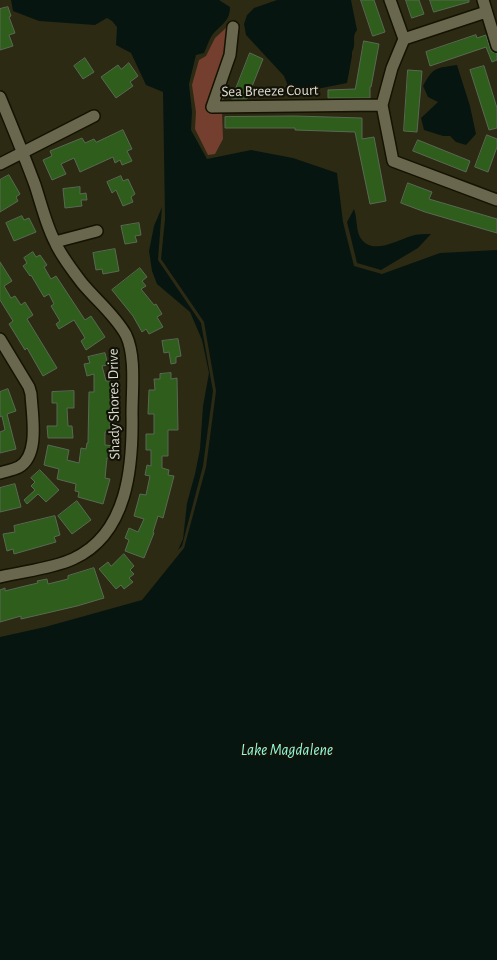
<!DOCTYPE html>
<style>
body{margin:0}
canvas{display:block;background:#2c2a13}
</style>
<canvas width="497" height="960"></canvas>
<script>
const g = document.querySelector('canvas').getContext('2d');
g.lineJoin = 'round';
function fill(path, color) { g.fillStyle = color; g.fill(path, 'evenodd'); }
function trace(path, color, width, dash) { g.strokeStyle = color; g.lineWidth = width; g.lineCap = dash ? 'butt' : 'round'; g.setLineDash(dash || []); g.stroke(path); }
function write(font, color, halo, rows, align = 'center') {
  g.font = font + ' "Alegreya Sans",sans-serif'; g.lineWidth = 4.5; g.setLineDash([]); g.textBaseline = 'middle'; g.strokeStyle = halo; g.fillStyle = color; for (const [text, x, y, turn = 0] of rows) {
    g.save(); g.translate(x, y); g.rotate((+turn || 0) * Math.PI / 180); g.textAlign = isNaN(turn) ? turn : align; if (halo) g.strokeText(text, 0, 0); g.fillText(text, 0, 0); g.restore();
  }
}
fill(new Path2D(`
 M 231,20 L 232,22 L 222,112 L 223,139 L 215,154 L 208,155 L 195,129 L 196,112 L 192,85 L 199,60 L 206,56 L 215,38 L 227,27 Z`), '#743f2e');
fill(new Path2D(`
 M 11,0 L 219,0 L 230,7 C 230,21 222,24 213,34 C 209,39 207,47 204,53 L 196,55 L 189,84 L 192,112 L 191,130 L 207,159 L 251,150 L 293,158 L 337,173 L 343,222 L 354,266 L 382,274 L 440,253 L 497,250 L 497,960 L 0,960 L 0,637 L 45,627 L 142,600 L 184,548 L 206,467 L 216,391 L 204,322 L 161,259 L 165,219 L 163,92 L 146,85 L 131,53 L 116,45 L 117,27 L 112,21 L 107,18 L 95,25 L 39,21 L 13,11 Z
 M 277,0 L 351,0 L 357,30 C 351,37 357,44 352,52 L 352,56 L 347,83 L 322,88 L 292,88 L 288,86 L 284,76 L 246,35 L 244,24 L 247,15 L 254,8 Z
 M 457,65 L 470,106 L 476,134 L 466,145 L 456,142 L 450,136 L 443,136 L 424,130 L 421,118 L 438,102 L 428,97 L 423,86 C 433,67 436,68 457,65 Z
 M 162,207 L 158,260 L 201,323 L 213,391 L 203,466 L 182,546 L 178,550 L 183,539 L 187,503 L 195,474 L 200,449 L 203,406 L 209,373 L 202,340 L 190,312 L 157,284 L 152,271 L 149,251 L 154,226 Z
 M 354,209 C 357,217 356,227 359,235 C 369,257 396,241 411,236 C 417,234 424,234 431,234 L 418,248 L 381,270 L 357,263 L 347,222 Z`), '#071511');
const building = new Path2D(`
 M 361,0 L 374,0 L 385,32 L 373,36 Z
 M 406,0 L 419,0 L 424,14 L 412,18 Z
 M 430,0 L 469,0 L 469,2 L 434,12 Z
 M 8,7 L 11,16 L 9,17 L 15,33 L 9,35 L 13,46 L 0,50 L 0,9 Z
 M 476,35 L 477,38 L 486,35 L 490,49 L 492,52 L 497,53 L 497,60 L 492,62 L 486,47 L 430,66 L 426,52 Z
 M 364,41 L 379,44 L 371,87 L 370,87 L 370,98 L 328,98 L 328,90 L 355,89 Z
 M 250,53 L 263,59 L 247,99 L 232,99 Z
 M 85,58 L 94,72 L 83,79 L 74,66 Z
 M 129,63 L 138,76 L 130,82 L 133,86 L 116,98 L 101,77 L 118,65 L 121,69 Z
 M 484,66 L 497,108 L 497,128 L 489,130 L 470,70 Z
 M 408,70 L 422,71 L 417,132 L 404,131 Z
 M 295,116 L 362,118 L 362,139 L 374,137 L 386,201 L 370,204 L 355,132 L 295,130 L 295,128 L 225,128 L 225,117 Z
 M 123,130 L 132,149 L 127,151 L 132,161 L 122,165 L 120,160 L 115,163 L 113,157 L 80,172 L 74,158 L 61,164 L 66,174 L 52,180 L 43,160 L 52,156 L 50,151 L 82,138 L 85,143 L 94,139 L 96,142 Z
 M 487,135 L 497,139 L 497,147 L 488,172 L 475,167 Z
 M 418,140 L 470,161 L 466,172 L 413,151 Z
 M 9,175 L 20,194 L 16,197 L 18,201 L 0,212 L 0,180 Z
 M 121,176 L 123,181 L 128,179 L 135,194 L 131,197 L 133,202 L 123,206 L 116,190 L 112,193 L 107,182 Z
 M 408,183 L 432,192 L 429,199 L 497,219 L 497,233 L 425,212 L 401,203 Z
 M 80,187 L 80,194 L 86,193 L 87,200 L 81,200 L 82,206 L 65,208 L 63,189 Z
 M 22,216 L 24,220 L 29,218 L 36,232 L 14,241 L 6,223 Z
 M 139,223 L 141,235 L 135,236 L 137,242 L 125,244 L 121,226 Z
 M 115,249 L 119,271 L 103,274 L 102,269 L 96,270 L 93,253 Z
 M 33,252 L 36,257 L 40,255 L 47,265 L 44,267 L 51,279 L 56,276 L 85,320 L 91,316 L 105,337 L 86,350 L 81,341 L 85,338 L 74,320 L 59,329 L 56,324 L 60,321 L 51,306 L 54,304 L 49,294 L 44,297 L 31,275 L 30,276 L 23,266 L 27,263 L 24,258 Z
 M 0,262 L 12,281 L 4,286 L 11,298 L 15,296 L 21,305 L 25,302 L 33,315 L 27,319 L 57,368 L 43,376 L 27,348 L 25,350 L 9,324 L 13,321 L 0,300 Z
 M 140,268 L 147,277 L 142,281 L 146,286 L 141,289 L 154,305 L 156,304 L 162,314 L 157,317 L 163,327 L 149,334 L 146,329 L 142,332 L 133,316 L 112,290 Z
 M 178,339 L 181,356 L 176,357 L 176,363 L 171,364 L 169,352 L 164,353 L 162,341 Z
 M 105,353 L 108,365 L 102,366 L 106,381 L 111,381 L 111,386 L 116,386 L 116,421 L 110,421 L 110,432 L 105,432 L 105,445 L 114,446 L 113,458 L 107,458 L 105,478 L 110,479 L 103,504 L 78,497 L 79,492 L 75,491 L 76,484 L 57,479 L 59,469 L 44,465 L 48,445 L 69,450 L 67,460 L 79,463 L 81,448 L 86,449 L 87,443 L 88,443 L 89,392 L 94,392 L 94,374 L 87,376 L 84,364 L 90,363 L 88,357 Z
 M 171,373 L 171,379 L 177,378 L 178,430 L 168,430 L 168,456 L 162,456 L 162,468 L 169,470 L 168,475 L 174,476 L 163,518 L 158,516 L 153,532 L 154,533 L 144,558 L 125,551 L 129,540 L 125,538 L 129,528 L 138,532 L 144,519 L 134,516 L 140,494 L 146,495 L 150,476 L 145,475 L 147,465 L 151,466 L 151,450 L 146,450 L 146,434 L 154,434 L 154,414 L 148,414 L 149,390 L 155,390 L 154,379 L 160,379 L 160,374 Z
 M 8,389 L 16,411 L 7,414 L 16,449 L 0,453 L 0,432 L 5,430 L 2,416 L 0,417 L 0,392 Z
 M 74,391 L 74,408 L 67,408 L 68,426 L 72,426 L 73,438 L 48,438 L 47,426 L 57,426 L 57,403 L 52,403 L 52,392 Z
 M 40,470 L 59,490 L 46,502 L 38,494 L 27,504 L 24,500 L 35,490 L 31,486 L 35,482 L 31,478 Z
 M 15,484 L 21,507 L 0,512 L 0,488 Z
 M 77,501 L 91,520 L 72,534 L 58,516 Z
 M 55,516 L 60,535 L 54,537 L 56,542 L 14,554 L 13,549 L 7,551 L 3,534 L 15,532 L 14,526 Z
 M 124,554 L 134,566 L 130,570 L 134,574 L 129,578 L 133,582 L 124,589 L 121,585 L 116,589 L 99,569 L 108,562 L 111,566 Z
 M 94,568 L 104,598 L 77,606 L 21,619 L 21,616 L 0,622 L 0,590 L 5,588 L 5,591 L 25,586 L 38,583 L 37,581 L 47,579 L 48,584 L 68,579 L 68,576 Z`);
fill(building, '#2e5d1c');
trace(building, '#596954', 1);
const minor = new Path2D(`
 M 390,0 L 404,39 L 392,68 L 382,105 L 393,161 L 497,200
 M 483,0 L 497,46
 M 233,27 L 230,55 L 212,107 L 382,105
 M 404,39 L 486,12
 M 0,97 C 12,126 24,155 35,185 C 41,203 46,225 55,242 C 61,256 73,271 82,283 C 96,300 115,315 126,335 C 136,356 132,390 132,414 C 133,466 128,534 73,559 C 51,569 24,571 0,577
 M 0,164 L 94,116
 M 55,242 L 97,231
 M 0,339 L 29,387 L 31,394 C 32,415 40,455 19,467 C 13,470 6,471 0,473`);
trace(minor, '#141200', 14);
trace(minor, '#69674d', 11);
write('15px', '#dcdbcd', '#131208', [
 ["Sea Breeze Court",270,91,-1],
 ["Shady Shores Drive",114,404,-91]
]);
write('italic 16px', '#91fbda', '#131208', [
 ["Lake Magdalene",287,750]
]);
</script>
